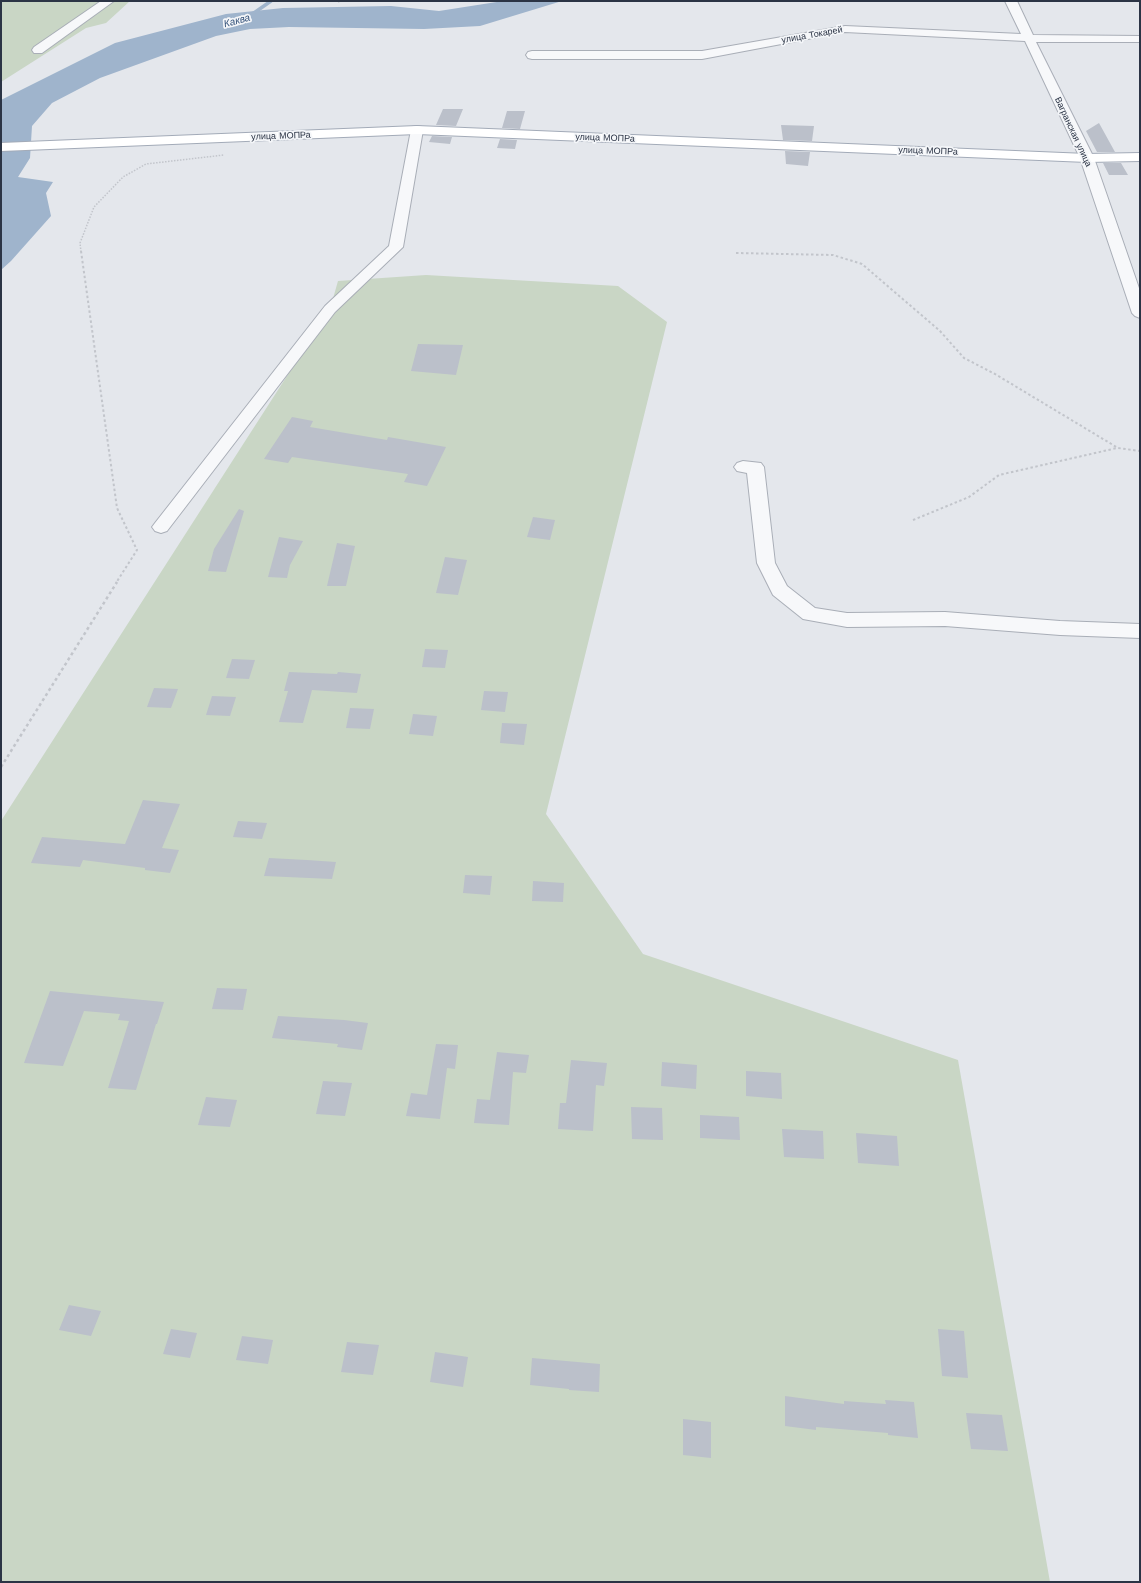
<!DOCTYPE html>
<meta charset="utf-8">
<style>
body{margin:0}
#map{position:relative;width:1141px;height:1583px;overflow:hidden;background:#e4e7ec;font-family:"Work Sans",sans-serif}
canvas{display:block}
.frame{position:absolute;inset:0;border:2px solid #2b3445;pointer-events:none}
</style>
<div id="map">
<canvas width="1141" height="1583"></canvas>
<div class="frame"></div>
</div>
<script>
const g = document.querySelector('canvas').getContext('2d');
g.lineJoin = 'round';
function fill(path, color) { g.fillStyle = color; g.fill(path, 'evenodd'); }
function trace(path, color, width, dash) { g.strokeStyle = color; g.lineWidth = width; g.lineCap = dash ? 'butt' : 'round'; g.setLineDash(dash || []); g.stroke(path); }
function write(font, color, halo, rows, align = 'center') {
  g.font = font + ' "Work Sans",sans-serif'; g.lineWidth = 3.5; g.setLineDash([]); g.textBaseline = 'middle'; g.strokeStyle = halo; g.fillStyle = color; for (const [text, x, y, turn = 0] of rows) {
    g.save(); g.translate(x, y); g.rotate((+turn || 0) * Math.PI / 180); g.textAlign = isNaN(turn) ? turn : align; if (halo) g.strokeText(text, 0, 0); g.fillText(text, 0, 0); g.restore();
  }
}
fill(new Path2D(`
 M 1,1 L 130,1 L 106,23 L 86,28 L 1,82 Z
 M 426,275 L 618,286 L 667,322 L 546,814 L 643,954 L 958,1060 L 1050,1582 L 1,1582 L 1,821 L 330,309 L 338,281 Z`), '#c9d6c5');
fill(new Path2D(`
 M 503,1 L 562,1 L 480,26 L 424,29 L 289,27 L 250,29 L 216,36 L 100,78 L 52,103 L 32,126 L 30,158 L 18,177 L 53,182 L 46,193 L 51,216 L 11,261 L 1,270 L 1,100 L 115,43 L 226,14 L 283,8 L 391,6 L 439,11 Z`), '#9fb4cc');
trace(new Path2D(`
 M 251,15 L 271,1`), '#9fb4cc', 3.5);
fill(new Path2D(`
 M 443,109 L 463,109 L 456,126 L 436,125 Z
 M 507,111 L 525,111 L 520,129 L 502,128 Z
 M 1099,123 L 1115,152 L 1097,152 L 1086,131 Z
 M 781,125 L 814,126 L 812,141 L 783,140 Z
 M 432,136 L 452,137 L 450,144 L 429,142 Z
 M 500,139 L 517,140 L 515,149 L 497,148 Z
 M 785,151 L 810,152 L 808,166 L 786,164 Z
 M 1103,163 L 1121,163 L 1128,175 L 1109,175 Z
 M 418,344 L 463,345 L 456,375 L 411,371 Z
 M 292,417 L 313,421 L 310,427 L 387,440 L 388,437 L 446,447 L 427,486 L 404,482 L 408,474 L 292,457 L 288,463 L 264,459 Z
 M 239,509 L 244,511 L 226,572 L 208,571 L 214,549 Z
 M 533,517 L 555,520 L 550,540 L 527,537 Z
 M 279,537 L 303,541 L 290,565 L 287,578 L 268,577 Z
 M 337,543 L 355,546 L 346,586 L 327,586 Z
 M 445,557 L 467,560 L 458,595 L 436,593 Z
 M 425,649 L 448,650 L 445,668 L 422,667 Z
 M 232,659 L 255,660 L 249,679 L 226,678 Z
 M 289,672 L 337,674 L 338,672 L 361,674 L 357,693 L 312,690 L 303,723 L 279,722 L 288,691 L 284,691 Z
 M 154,688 L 178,689 L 171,708 L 147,707 Z
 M 484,691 L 508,692 L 505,712 L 481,710 Z
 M 212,696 L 236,697 L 230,716 L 206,715 Z
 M 350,708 L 374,709 L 370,729 L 346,728 Z
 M 413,714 L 437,716 L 433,736 L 409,734 Z
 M 502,723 L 527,724 L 524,745 L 500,743 Z
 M 143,800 L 180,804 L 162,848 L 179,850 L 170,873 L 145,870 L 145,868 L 83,860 L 80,867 L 31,863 L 42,837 L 125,844 Z
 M 238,821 L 267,823 L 262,839 L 233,837 Z
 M 269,858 L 307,860 L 336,862 L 332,879 L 264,876 Z
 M 465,875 L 492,876 L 490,895 L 463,893 Z
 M 533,881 L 564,883 L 563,902 L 532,901 Z
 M 217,988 L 247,989 L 243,1010 L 212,1009 Z
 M 50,991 L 164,1002 L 157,1024 L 156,1024 L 136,1090 L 108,1088 L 129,1021 L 118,1020 L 120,1014 L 84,1011 L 63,1066 L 24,1063 Z
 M 278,1016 L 344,1020 L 368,1023 L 362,1050 L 337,1047 L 338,1044 L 272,1038 Z
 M 436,1044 L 458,1045 L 455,1069 L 447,1068 L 440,1119 L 406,1116 L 411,1093 L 427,1095 Z
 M 497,1052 L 529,1055 L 526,1073 L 513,1072 L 509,1125 L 474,1123 L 477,1099 L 490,1100 Z
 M 571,1060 L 607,1063 L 604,1086 L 596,1085 L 593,1131 L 558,1129 L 560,1103 L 566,1103 Z
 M 662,1062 L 697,1065 L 696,1089 L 661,1086 Z
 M 746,1071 L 781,1073 L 782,1099 L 746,1096 Z
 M 323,1081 L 352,1083 L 345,1116 L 316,1114 Z
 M 206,1097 L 237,1100 L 230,1127 L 198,1125 Z
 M 631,1107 L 662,1108 L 663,1140 L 632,1139 Z
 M 700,1115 L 739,1117 L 740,1140 L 700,1138 Z
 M 782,1129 L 823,1131 L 824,1159 L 784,1157 Z
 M 856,1133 L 897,1136 L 899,1166 L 858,1163 Z
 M 69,1305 L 101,1311 L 91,1336 L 59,1330 Z
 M 171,1329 L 197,1333 L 190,1358 L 163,1354 Z
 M 938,1329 L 964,1331 L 968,1378 L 942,1376 Z
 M 242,1336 L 273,1340 L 268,1364 L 236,1360 Z
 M 347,1342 L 379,1345 L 373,1375 L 341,1372 Z
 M 435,1352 L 468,1357 L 463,1387 L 430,1382 Z
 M 532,1358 L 600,1364 L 599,1392 L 569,1390 L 569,1389 L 530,1385 Z
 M 785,1396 L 844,1404 L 844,1401 L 886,1404 L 885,1400 L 914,1402 L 918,1438 L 888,1435 L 888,1433 L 816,1427 L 816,1430 L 785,1426 Z
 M 966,1413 L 1002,1415 L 1008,1451 L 971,1449 Z
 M 683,1419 L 711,1422 L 711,1458 L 683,1455 Z`), '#bbc0ca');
const minor = new Path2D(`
 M 101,1 L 114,1 L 42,53 L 34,53 L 32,50 L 34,47 Z
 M 1005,1 L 1017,1 L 1033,35 L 1140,36 L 1140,42 L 1036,42 L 1094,158 L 1140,291 L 1140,318 L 1135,316 L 1132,313 L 1080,158 L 1025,41 L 845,32 L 702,59 L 532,59 L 528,58 L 526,55 L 528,52 L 532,51 L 702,51 L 845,26 L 1021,34 Z
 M 417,126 L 422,127 L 423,130 L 403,247 L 335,312 L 167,531 L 161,533 L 155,531 L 152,527 L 155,523 L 325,306 L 389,246 L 411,130 L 412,127 Z
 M 743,461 L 761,463 L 764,467 L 775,563 L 787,586 L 815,608 L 847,613 L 945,612 L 1060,621 L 1140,624 L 1140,638 L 1060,635 L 945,626 L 847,627 L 803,619 L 773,595 L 757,563 L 747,473 L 737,471 L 734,467 L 737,463 Z`);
const major = new Path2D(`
 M 417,126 L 1087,154 L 1140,153 L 1140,161 L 1087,162 L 417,134 L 1,151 L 1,143 Z`);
trace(minor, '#a9aeb7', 2);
trace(major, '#a3abb8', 2);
trace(new Path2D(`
 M 338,2 L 341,1
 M 81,252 L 80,243 L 94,207 L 123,177 L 146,164 L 224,155`), '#c2c5cb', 1.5, [1.5, 1.5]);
trace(new Path2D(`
 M 81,251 L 117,508 L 137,550 L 116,583
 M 736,253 L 833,255 L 862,264 L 940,331 L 964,358 L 995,374 L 1118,448 L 1140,451
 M 913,520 L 969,497 L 999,475 L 1117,448`), '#c2c5cb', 2, [2.5, 2.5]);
trace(new Path2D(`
 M 1,767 L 117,582`), '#c2c5cb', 2.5, [3, 3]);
fill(minor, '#f7f8fa');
fill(major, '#fff');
write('9px', '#2b3445', '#f4f6f9', [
 ["улица Токарей",812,35,-10],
 ["Вагранская улица",1073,132,65],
 ["улица МОПРа",281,136,-2],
 ["улица МОПРа",605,138,2],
 ["улица МОПРа",928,151,2]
]);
write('italic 10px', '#34527a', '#f4f6f9', [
 ["Каква",237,21,-15]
]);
</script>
